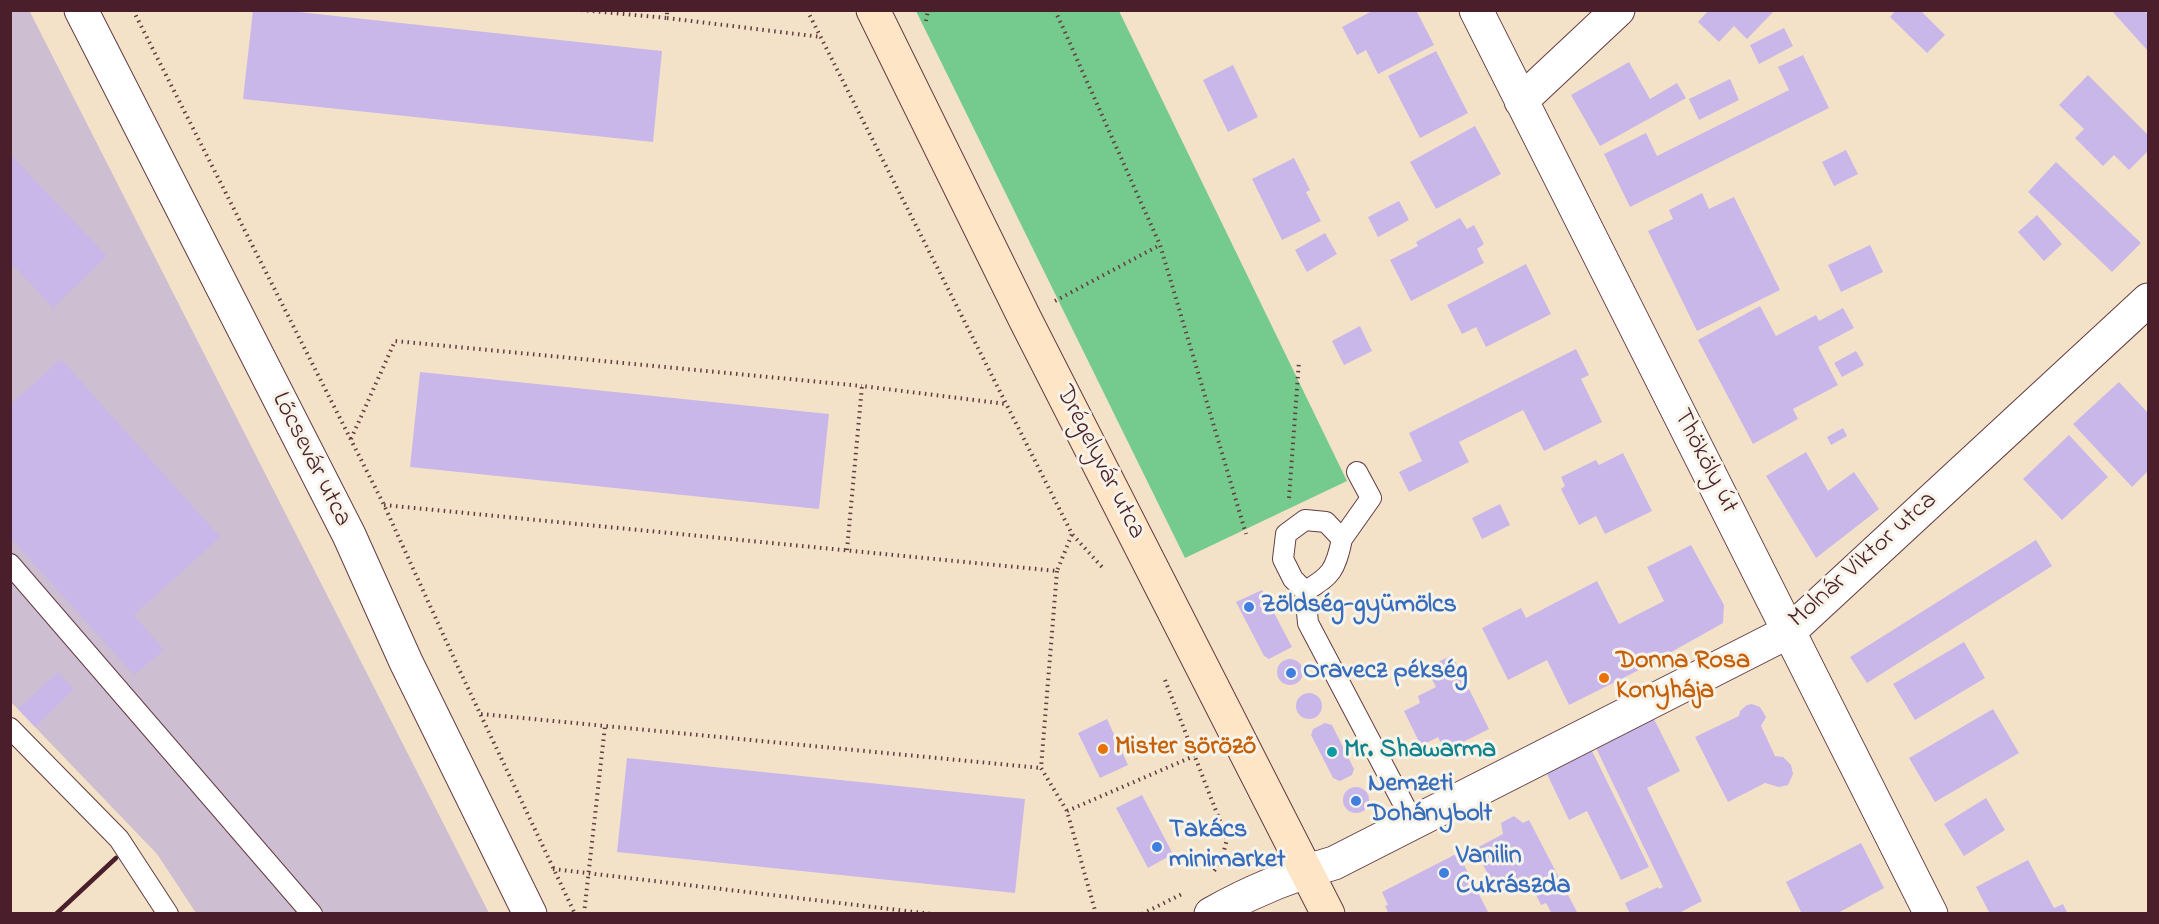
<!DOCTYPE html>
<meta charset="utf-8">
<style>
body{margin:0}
#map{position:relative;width:2159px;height:924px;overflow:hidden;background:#f3e2c8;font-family:"Indie Flower",sans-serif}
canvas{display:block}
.frame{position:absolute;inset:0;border:12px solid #4a1f2b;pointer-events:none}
</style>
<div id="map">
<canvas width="2159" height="924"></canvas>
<div class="frame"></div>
</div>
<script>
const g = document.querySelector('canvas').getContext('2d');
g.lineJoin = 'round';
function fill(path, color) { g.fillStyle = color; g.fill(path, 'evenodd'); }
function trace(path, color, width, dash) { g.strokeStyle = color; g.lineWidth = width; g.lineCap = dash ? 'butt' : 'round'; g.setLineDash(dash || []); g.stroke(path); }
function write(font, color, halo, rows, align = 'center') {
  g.font = font + ' "Indie Flower",sans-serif'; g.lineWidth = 6; g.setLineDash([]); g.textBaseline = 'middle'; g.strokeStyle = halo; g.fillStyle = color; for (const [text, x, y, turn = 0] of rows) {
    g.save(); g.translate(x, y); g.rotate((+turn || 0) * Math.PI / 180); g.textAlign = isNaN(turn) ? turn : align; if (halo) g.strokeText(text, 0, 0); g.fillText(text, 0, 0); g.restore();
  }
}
fill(new Path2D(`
 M 29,10 L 489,913 L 196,913 L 157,854 L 11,702 L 10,11 Z`), '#cebed2');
fill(new Path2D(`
 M 916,11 L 1119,11 L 1347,481 L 1185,558 Z`), '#75ca8e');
fill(new Path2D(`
 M 253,10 L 280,10 L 662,51 L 653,142 L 243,99 Z
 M 1374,10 L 1416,10 L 1434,45 L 1378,74 L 1366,50 L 1357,55 L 1342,27 Z
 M 1709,10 L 1775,10 L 1747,39 L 1734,26 L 1719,42 L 1698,22 Z
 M 1896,10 L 1920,10 L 1945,35 L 1927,53 L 1890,17 Z
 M 2111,10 L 2144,10 L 2148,15 L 2148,51 Z
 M 1784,28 L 1793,46 L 1759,64 L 1750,45 Z
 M 1436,51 L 1468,113 L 1420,138 L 1388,76 Z
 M 1803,55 L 1829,108 L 1630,207 L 1604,154 L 1646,133 L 1657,156 L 1789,90 L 1778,67 Z
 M 1629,62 L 1650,99 L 1677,83 L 1686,98 L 1600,146 L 1571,95 Z
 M 1233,65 L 1258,117 L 1228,132 L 1203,80 Z
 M 2088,75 L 2148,135 L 2148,151 L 2129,170 L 2114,155 L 2103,166 L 2075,138 L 2084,129 L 2059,105 Z
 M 1730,79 L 1739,100 L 1699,120 L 1689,99 Z
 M 1475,126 L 1501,174 L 1436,209 L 1410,162 Z
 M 1846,150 L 1858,174 L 1834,186 L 1822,162 Z
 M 10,154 L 107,256 L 53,308 L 10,262 Z
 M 1294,158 L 1310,190 L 1306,192 L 1321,221 L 1282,240 L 1252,179 Z
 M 2056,162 L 2141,243 L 2112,272 L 2028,192 Z
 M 1702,193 L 1709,209 L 1734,197 L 1780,290 L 1697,331 L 1648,231 L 1673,219 L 1669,210 Z
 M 1399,201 L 1409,220 L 1378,237 L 1368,217 Z
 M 2037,215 L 2062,244 L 2044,261 L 2018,232 Z
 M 1460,218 L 1467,229 L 1474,225 L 1484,244 L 1477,249 L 1484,263 L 1411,301 L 1390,260 L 1418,246 L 1416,242 Z
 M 1325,233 L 1337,254 L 1307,272 L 1295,250 Z
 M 1870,245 L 1883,272 L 1841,292 L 1828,265 Z
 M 1526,264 L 1551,314 L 1486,347 L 1476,327 L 1462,334 L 1447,305 Z
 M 1760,306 L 1776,336 L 1816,315 L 1819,321 L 1843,308 L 1854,328 L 1818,347 L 1838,385 L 1793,409 L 1798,419 L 1753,444 L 1698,340 Z
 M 1360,326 L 1372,351 L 1344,365 L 1332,341 Z
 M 1576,349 L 1589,375 L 1581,379 L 1602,422 L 1544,451 L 1523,410 L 1459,442 L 1469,462 L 1409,492 L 1399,472 L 1422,461 L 1409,433 Z
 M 1856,351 L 1864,365 L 1842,377 L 1834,363 Z
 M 61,359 L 220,537 L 134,615 L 164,650 L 134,675 L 10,537 L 10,405 Z
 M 420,372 L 829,414 L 819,509 L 410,467 Z
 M 2119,382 L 2148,413 L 2148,471 L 2132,487 L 2073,424 Z
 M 1843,428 L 1847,436 L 1831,445 L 1827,437 Z
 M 2069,435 L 2108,477 L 2062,520 L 2023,479 Z
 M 1806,452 L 1828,491 L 1854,472 L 1879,509 L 1816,558 L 1766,476 Z
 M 1623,453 L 1652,511 L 1605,534 L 1596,516 L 1579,525 L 1561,489 L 1565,486 L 1561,477 L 1596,460 L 1599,465 Z
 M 1500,504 L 1510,525 L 1482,539 L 1472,518 Z
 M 2036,540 L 2052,566 L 1867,683 L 1850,657 Z
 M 1691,545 L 1724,605 L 1723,623 L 1641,669 L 1569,705 L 1547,660 L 1508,680 L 1482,628 L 1521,608 L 1526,618 L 1597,581 L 1619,624 L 1664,601 L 1647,567 Z
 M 1262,590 L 1292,647 L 1269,659 L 1264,656 L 1236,602 Z
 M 1964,642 L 1985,678 L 1915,720 L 1893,684 Z
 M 1452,655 L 1489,729 L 1445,751 L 1438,737 L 1421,746 L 1404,711 L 1420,703 L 1418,696 L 1436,687 L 1426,668 Z
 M1277 672a13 13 0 1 1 26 0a13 13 0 1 1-26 0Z
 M 58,672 L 74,689 L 35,727 L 18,709 Z
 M1296 706a13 13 0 1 1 26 0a13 13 0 1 1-26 0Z
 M 1752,704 L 1760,707 L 1766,717 L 1761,726 L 1775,756 L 1783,757 L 1791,765 L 1793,774 L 1788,785 L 1779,787 L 1765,783 L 1728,802 L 1695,737 L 1739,716 L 1740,711 L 1747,705 Z
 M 1993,709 L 2019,753 L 1935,802 L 1909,758 Z
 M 1653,717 L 1680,771 L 1647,788 L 1702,901 L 1677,914 L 1630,914 L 1625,903 L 1658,887 L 1659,889 L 1663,887 L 1595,746 Z
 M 1107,719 L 1128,765 L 1100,778 L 1078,733 Z
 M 1325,723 L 1332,725 L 1354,769 L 1352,775 L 1340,781 L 1333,778 L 1311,735 L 1313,729 Z
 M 1591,749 L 1649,867 L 1621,880 L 1587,811 L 1569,820 L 1546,772 Z
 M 627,758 L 1025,799 L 1015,893 L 617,852 Z
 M1343 800a13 13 0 1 1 26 0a13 13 0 1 1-26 0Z
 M 1142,795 L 1173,854 L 1148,868 L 1116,808 Z
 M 1986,798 L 2005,830 L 1964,856 L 1944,824 Z
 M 1514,816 L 1523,823 L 1529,820 L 1578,914 L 1552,914 L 1546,903 L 1541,905 L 1529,881 L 1499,896 L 1475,849 L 1503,834 L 1501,823 Z
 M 1861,843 L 1884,888 L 1836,914 L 1802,914 L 1786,882 Z
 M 1458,853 L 1489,914 L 1389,914 L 1385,906 L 1388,905 L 1382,892 Z
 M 2028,860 L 2054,908 L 2063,904 L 2068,914 L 1990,914 L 1976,887 Z`), '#c9b7ea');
const service = new Path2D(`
 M 1342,539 L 1371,498 L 1357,472
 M 10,564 L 312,914
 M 1305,591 L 1293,579 L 1283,559 L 1286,534 L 1305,520 L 1326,522 L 1342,539 C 1336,569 1331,577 1305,591 L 1308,623 L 1413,822
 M 10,728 L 119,839 L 168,914`);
const minor = new Path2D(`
 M 81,10 L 349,535 L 406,662 L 530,914
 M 1476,10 L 1931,914
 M 1521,101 L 1618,10
 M 1211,914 C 1250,892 1291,875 1334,863 L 1790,631 L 2148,300`);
const secondary = new Path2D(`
 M 873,10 L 1025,319 L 1328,914`);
trace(service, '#633c43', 22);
trace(minor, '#633c43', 35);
trace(secondary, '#633c43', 35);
trace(new Path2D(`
 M 133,10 L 384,505 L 458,667 L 575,914
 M 581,10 L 667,18 L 667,10
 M 807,10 L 1072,534 L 1102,567
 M 1055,10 L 1160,245 L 1246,534
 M 667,18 L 821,37
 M 926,21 L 928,10
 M 1055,301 L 1160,245
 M 351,439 L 395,341 L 862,386
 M 1289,498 L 1299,361
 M 384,505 L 1057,571 L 1072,534
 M 847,550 L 862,386 L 1006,404
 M 1057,571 L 1041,768 L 1067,811 L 1096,914
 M 1165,680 L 1227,839 L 1221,862 L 1214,871
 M 481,714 L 1041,768
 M 1067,811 L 1194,756
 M 553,869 L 932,914
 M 584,914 L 605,726
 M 1142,914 L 1182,894`), '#633c43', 4, [1.5, 4.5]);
trace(service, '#fff', 20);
trace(minor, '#fff', 33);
trace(secondary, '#fde5c5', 33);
trace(new Path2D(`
 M 56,914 L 116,858`), '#4a1f2b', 4.5);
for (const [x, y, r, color] of [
 [1249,607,6,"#3f7fe0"],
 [1291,673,6,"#3f7fe0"],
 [1604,678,6,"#e8710a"],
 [1103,749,6,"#e8710a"],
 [1332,752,6,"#0f9aa8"],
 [1356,801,6,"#3f7fe0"],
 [1157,847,6,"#3f7fe0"],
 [1444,873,6,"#3f7fe0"]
]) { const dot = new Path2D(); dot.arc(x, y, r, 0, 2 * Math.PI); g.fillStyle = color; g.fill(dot); trace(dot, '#f7f3e8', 2); }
write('26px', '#4a1f2b', '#f7f3e8', [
 ["Lőcsevár utca",310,460,63],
 ["Thököly út",1704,462,63],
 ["Drégelyvár utca",1099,463,63],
 ["Molnár Viktor utca",1864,561,-42]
]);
write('bold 26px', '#366cbe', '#f7f3e8', [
 ["Zöldség-gyümölcs",1261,607],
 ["Oravecz pékség",1303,673],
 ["Nemzeti",1368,786],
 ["Dohánybolt",1368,816],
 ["Takács",1169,832],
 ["minimarket",1169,862],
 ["Vanilin",1456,858],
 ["Cukrászda",1456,888]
], 'left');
write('bold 26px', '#c56008', '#f7f3e8', [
 ["Donna Rosa",1616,663],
 ["Konyhája",1616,693],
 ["Mister söröző",1115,749]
], 'left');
write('bold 26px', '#0d838f', '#f7f3e8', [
 ["Mr. Shawarma",1344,752]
], 'left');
</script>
